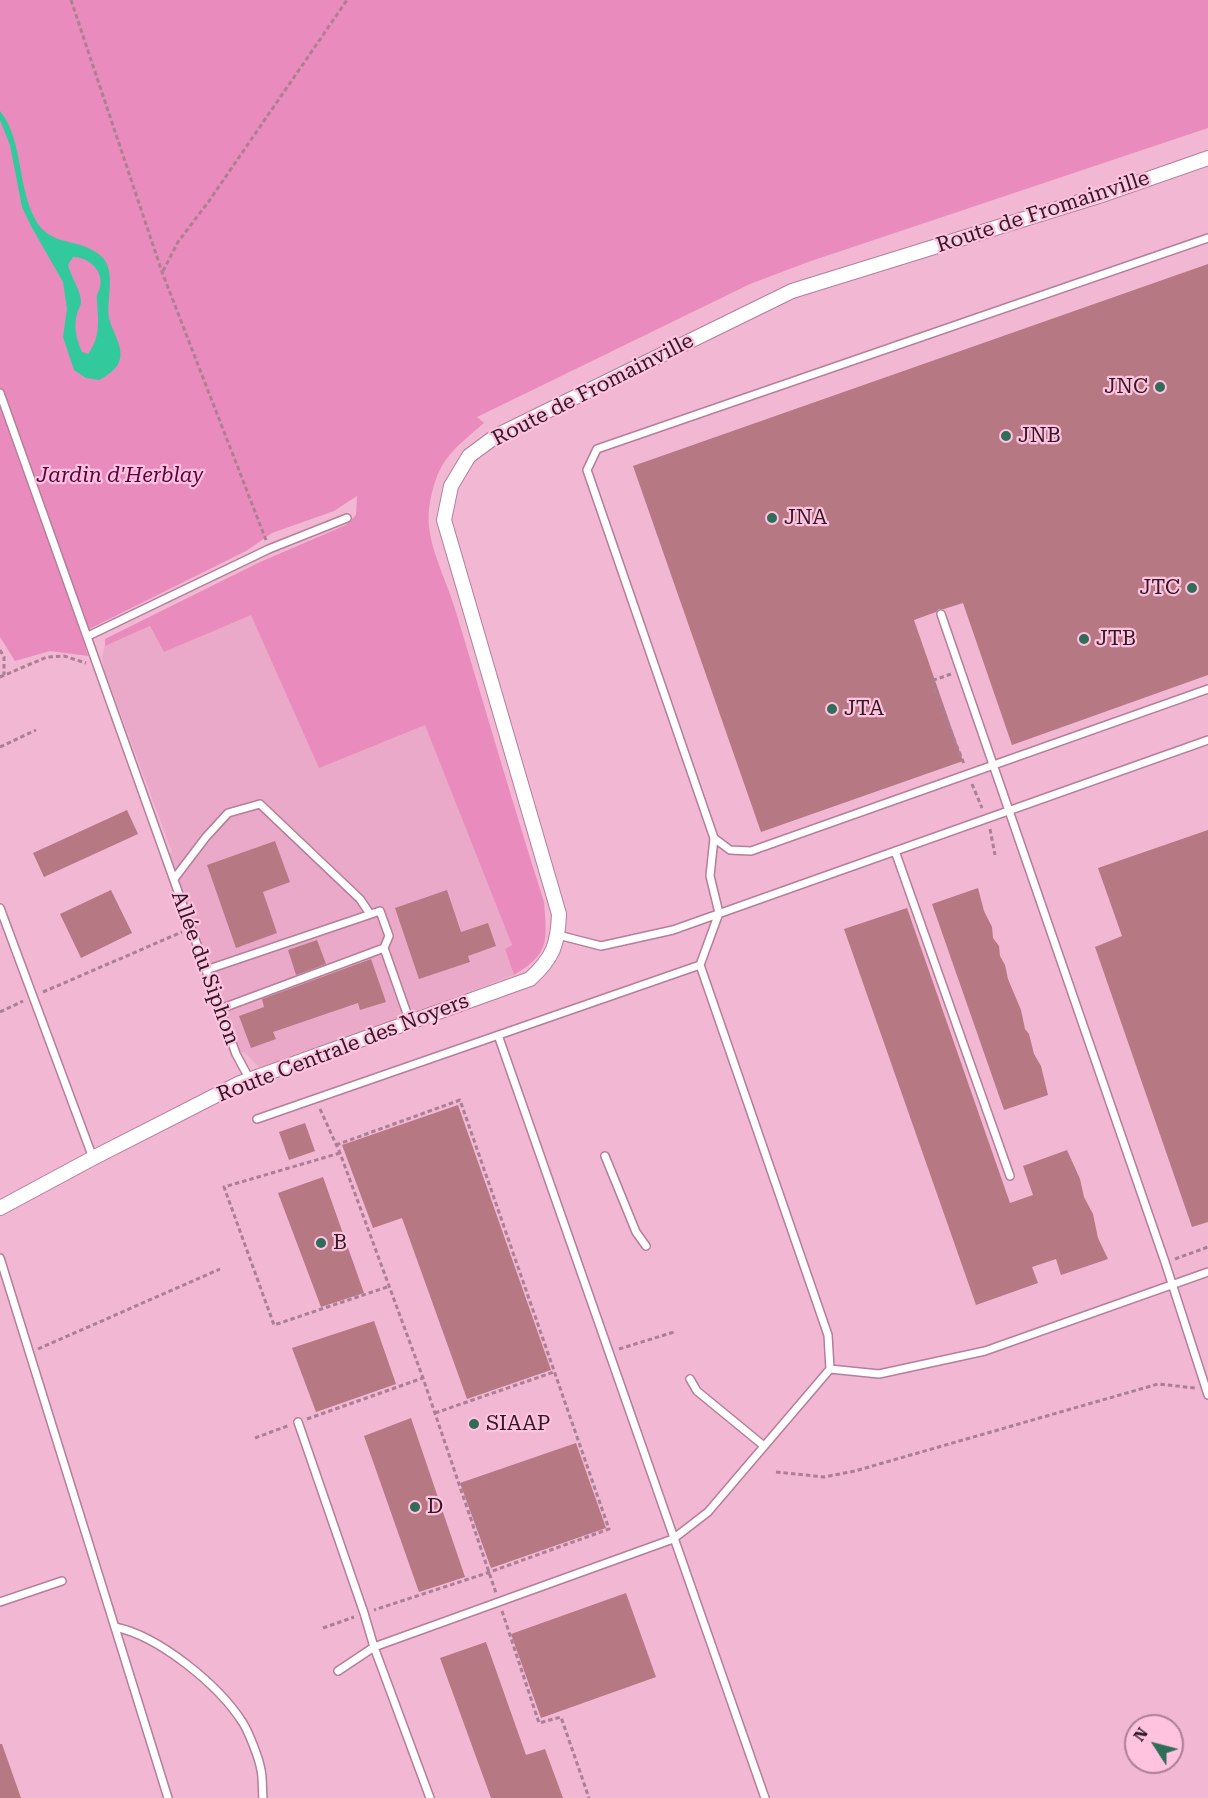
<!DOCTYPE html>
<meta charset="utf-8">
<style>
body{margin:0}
#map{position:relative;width:1208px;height:1798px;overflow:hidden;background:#f1b7d3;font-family:"Roboto Serif",serif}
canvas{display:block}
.north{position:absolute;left:1124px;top:1714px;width:60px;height:60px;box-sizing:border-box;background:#ffc3e0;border:2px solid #ac7f95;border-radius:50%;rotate:306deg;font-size:16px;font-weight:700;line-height:24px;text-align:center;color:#301a25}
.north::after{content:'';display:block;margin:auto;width:21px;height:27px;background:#306d58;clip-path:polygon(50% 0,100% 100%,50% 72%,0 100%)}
</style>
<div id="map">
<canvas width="1208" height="1798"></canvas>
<div class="north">N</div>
</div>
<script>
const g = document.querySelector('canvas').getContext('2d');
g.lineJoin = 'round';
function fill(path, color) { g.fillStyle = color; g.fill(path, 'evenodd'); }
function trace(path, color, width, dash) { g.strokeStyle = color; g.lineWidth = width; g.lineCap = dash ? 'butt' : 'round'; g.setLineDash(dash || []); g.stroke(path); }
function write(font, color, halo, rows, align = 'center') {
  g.font = font + ' "Roboto Serif",serif'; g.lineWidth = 4.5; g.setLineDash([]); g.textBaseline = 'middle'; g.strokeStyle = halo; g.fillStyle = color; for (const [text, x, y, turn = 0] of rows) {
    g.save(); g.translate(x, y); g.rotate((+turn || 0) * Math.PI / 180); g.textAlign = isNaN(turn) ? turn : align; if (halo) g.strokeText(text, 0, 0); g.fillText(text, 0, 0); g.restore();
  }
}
fill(new Path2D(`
 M 251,614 L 319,767 L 425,724 L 512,945 L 505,949 L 514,975 L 261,1069 L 244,1052 L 231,1056 L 160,856 L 172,852 L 104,669 L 102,657 L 105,646 L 150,626 L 164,652 Z`), '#eaa9c9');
fill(new Path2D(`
 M 0,0 L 1208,0 L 1208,128 L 808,262 L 750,284 L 477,417 L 484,423 C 450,452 436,462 429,509 C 425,542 446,578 455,609 C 485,707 513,805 544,902 C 547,942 550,953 514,975 L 505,949 L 512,945 L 425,725 L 319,768 L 251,615 L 164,652 L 150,626 L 105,646 L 105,639 L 260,562 L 346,525 L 356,515 L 357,496 L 334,511 L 272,533 L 246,551 L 81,633 L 88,656 L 50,651 L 15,661 L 0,637 Z`), '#e98bbc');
fill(new Path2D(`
 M 0,111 C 23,139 17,185 35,219 C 50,248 80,237 101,256 C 117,270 106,299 109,318 C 112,332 125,348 119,362 C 116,370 106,376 99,380 L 86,378 L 74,370 L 63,337 L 67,309 L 63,282 L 31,226 L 22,207 L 10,145 L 0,120 ZM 73,257 C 88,257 104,270 100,287 C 99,292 96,295 97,300 C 98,322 101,336 88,354 L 82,352 C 77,340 73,327 77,314 C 78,309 81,306 81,301 C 80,289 71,277 68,265 Z`), '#32c99d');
fill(new Path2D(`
 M 1208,264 L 1208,675 L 1012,745 L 963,603 L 944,609 L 939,609 L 936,612 L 914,620 L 963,761 L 761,832 L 633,466 Z
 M 127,810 L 138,834 L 44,877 L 33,853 Z
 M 1208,830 L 1208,1222 L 1192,1227 L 1095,947 L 1122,936 L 1098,868 Z
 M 275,841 L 290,882 L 263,892 L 277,933 L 236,948 L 207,865 Z
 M 978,888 L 984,911 L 992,927 L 993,938 L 999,946 L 1000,956 L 1005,965 L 1008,979 L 1021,1010 L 1025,1029 L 1029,1034 L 1034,1054 L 1041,1066 L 1048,1095 L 1004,1110 L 932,904 Z
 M 111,890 L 132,933 L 81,958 L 60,914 Z
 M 447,890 L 461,932 L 488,923 L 496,946 L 468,956 L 470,962 L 419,979 L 395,908 Z
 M 907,908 L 1010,1203 L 1033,1195 L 1023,1166 L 1067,1150 L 1080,1179 L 1084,1197 L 1093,1214 L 1098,1238 L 1108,1259 L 1061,1275 L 1056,1259 L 1032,1267 L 1038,1283 L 976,1305 L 844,929 Z
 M 317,940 L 326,964 L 296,975 L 288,950 Z
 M 371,959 L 386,1002 L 360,1010 L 358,1003 L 273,1032 L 276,1039 L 251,1048 L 239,1016 L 264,1007 L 262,999 Z
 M 458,1105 L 551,1370 L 467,1399 L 402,1218 L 373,1228 L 342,1145 Z
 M 305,1123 L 315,1151 L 289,1160 L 279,1132 Z
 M 323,1177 L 364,1293 L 321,1307 L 278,1193 Z
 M 374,1321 L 396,1384 L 316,1412 L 292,1348 Z
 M 411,1418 L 465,1577 L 419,1592 L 364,1436 Z
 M 576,1443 L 606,1528 L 491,1568 L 460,1483 Z
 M 626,1593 L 656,1677 L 541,1718 L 511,1634 Z
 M 486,1642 L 526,1755 L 545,1749 L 563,1798 L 491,1798 L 440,1658 Z
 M 0,1744 L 2,1744 L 21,1798 L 0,1798 Z`), '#b67983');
const service = new Path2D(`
 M 1208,238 L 597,449 L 587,470 L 714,838 L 730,850 L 751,851 L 1208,689
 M 0,393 L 236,1054 L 250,1080
 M 941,614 L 1165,1262 L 1208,1395
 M 88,636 L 269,549 L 347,518
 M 895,851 L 1010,1176
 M 174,879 L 206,837 L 228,813 L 260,804 L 360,899 L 370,914
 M 0,908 L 93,1158
 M 558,935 L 601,946 L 673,930 L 1208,740
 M 384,948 L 410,1022
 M 206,970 L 380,911 L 389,936 L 384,948 L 220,1009
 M 498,1035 L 765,1798
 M 257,1119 L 700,965
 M 605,1156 L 636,1232 L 646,1246
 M 0,1258 L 168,1798
 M 830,1369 L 879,1374 L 985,1351 L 1208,1272
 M 690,1379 L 697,1391 L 764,1446
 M 298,1422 L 364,1613 L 374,1647 L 430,1798
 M 0,1602 L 62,1581
 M 115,1627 C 159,1636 219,1685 243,1723 C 249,1733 259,1758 261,1770 C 263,1779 262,1789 263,1798
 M 338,1671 L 374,1647 L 673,1539 L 708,1512 L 830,1369 L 828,1335 L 700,965 L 719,913 L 710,876 L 714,838`);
const minor = new Path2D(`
 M 0,1208 L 93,1158 L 240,1083 L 530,979 C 553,958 558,944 559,914 L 444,520 L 451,486 L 469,456 L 496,436 L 792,291 L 1105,194 L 1208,158`);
trace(service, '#b57e99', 10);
trace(minor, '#b57e99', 16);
trace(new Path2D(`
 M 71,0 L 162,272 L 266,540
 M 163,271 L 178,242 L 209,201 L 347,0
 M 0,650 L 4,657 L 4,675
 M 951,674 L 931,681 L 964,764
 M 0,677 L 47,657 L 64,656 L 86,663
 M 0,747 L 36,730
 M 972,784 L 982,808
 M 990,829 L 995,855
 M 43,992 L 182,932
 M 0,1012 L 23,1001
 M 320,1109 L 340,1153 L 423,1378 L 496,1593
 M 336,1145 L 460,1100 L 609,1529 L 487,1573 L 374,1610
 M 340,1153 L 224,1187 L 274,1325 L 390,1286
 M 1175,1259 L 1208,1247
 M 38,1349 L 220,1269
 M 619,1349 L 674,1332
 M 435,1413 L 554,1372
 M 307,1419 L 423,1378
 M 255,1438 L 290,1425
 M 776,1472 L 824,1477 L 855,1471 L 1158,1384 L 1195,1388
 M 502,1611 L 539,1723 L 561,1717 L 589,1798
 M 323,1628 L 354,1617`), '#ac7f94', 3, [4.5, 3]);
trace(service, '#fff', 7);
trace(minor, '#fff', 14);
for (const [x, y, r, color] of [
 [1160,387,6,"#306d58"],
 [1006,436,6,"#306d58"],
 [772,518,6,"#306d58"],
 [1192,588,6,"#306d58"],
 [1084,639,6,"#306d58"],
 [832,709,6,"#306d58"],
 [321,1243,6,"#306d58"],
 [474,1424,6,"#306d58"],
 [415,1507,6,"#306d58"]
]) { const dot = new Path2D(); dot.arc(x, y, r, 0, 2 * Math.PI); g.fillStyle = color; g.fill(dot); trace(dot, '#ffc3e0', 2); }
write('21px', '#301a25', '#ffc3e0', [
 ["Route de Fromainville",1043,212,-18],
 ["Route de Fromainville",593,390,-27],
 ["Allée du Siphon",205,968,70],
 ["Route Centrale des Noyers",343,1048,-21]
]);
write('21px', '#301a25', '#ffc3e0', [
 ["JNC",1148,387,"right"],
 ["JNB",1018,436],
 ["JNA",784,518],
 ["JTC",1180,588,"right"],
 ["JTB",1096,639],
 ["JTA",844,709],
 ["B",333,1243],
 ["SIAAP",486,1424],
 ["D",427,1507]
], 'left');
write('italic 21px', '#5f003e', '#ffc3e0', [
 ["Jardin d'Herblay",120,476]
]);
</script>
